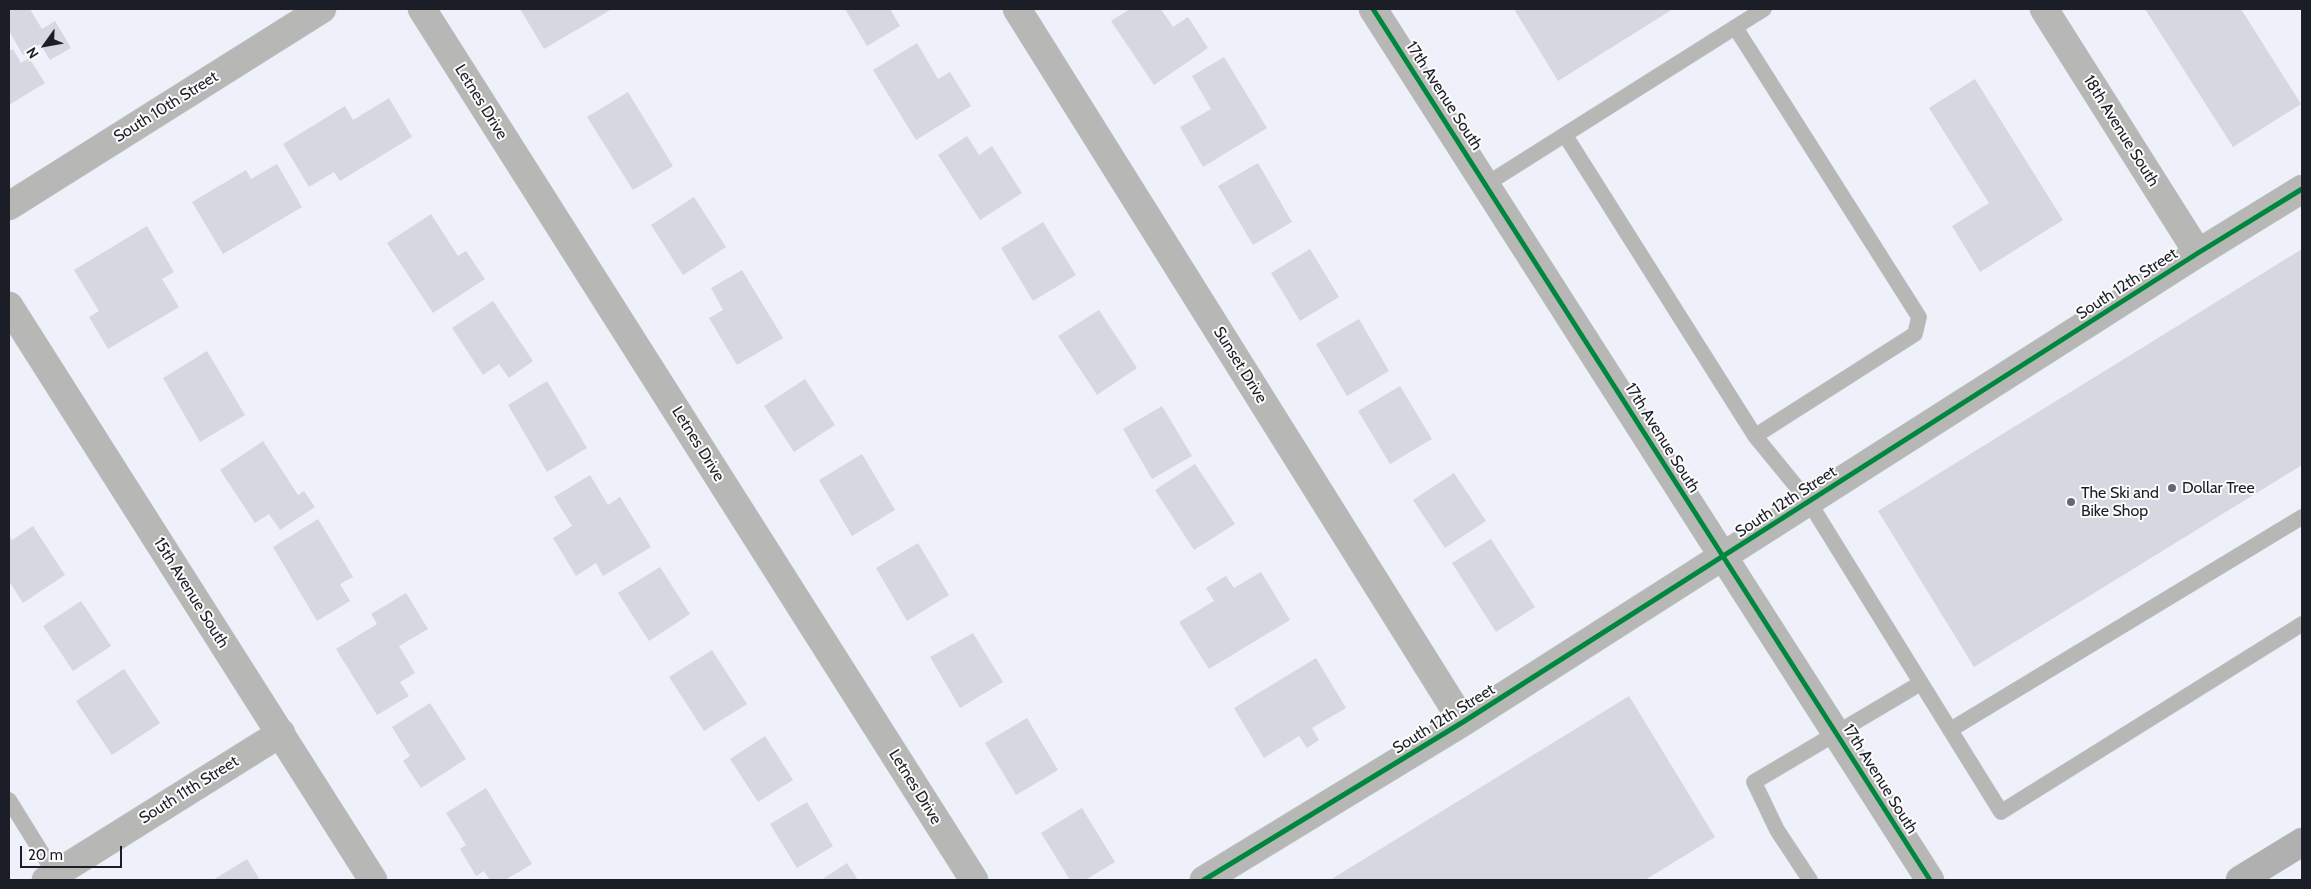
<!DOCTYPE html>
<style>
body{margin:0}
#map{position:relative;width:2311px;height:889px;overflow:hidden;background:#eef1f9;font-family:Cabin,sans-serif}
canvas{display:block}
.frame{position:absolute;inset:0;border:10px solid #1b1e26;pointer-events:none}
.north{position:absolute;left:20px;top:20px;width:50px;height:50px;-webkit-text-stroke:4px #fcfcfc;paint-order:stroke;rotate:238deg;font-size:14px;font-weight:700;line-height:20px;text-align:center;color:#1b1e26}
.north::after{content:'';display:block;margin:auto;width:18px;height:22px;background:#1b1e26;clip-path:polygon(50% 0,100% 100%,50% 72%,0 100%)}
.scale{position:absolute;left:20px;top:846px;width:102px;height:22px;box-sizing:border-box;border:2px solid #1b1e26;border-top:0;padding-left:6px;font-size:15px;line-height:18px;white-space:nowrap;color:#1b1e26;-webkit-text-stroke:4px #fcfcfc;paint-order:stroke}
</style>
<div id="map">
<canvas width="2311" height="889"></canvas>
<div class="frame"></div>
<div class="north">N</div>
<div class="scale">20 m</div>
</div>
<script>
const g = document.querySelector('canvas').getContext('2d');
g.lineJoin = 'round';
function fill(path, color) { g.fillStyle = color; g.fill(path, 'evenodd'); }
function trace(path, color, width, dash) { g.strokeStyle = color; g.lineWidth = width; g.lineCap = dash ? 'butt' : 'round'; g.setLineDash(dash || []); g.stroke(path); }
function write(font, color, halo, rows, align = 'center') {
  g.font = font + ' Cabin,sans-serif'; g.lineWidth = 4; g.setLineDash([]); g.textBaseline = 'middle'; g.strokeStyle = halo; g.fillStyle = color; for (const [text, x, y, turn = 0] of rows) {
    g.save(); g.translate(x, y); g.rotate((+turn || 0) * Math.PI / 180); g.textAlign = isNaN(turn) ? turn : align; if (halo) g.strokeText(text, 0, 0); g.fillText(text, 0, 0); g.restore();
  }
}
fill(new Path2D(`
 M 9,9 L 30,9 L 42,29 L 55,21 L 71,48 L 50,60 L 40,44 L 23,55 L 9,31 Z
 M 520,9 L 612,9 L 544,49 Z
 M 845,9 L 890,9 L 900,26 L 867,46 Z
 M 1130,9 L 1161,9 L 1173,27 L 1188,17 L 1208,48 L 1154,85 L 1111,21 Z
 M 1514,9 L 1673,9 L 1558,81 Z
 M 2145,9 L 2241,9 L 2301,104 L 2233,147 Z
 M 917,43 L 938,79 L 950,72 L 971,106 L 916,140 L 873,70 Z
 M 13,49 L 21,63 L 29,58 L 45,83 L 9,105 L 9,51 Z
 M 1224,57 L 1267,128 L 1203,167 L 1180,127 L 1211,109 L 1192,76 Z
 M 1975,79 L 2063,220 L 1980,272 L 1952,226 L 1989,203 L 1929,108 Z
 M 628,92 L 673,166 L 633,190 L 587,117 Z
 M 389,98 L 412,137 L 340,181 L 334,172 L 309,187 L 283,144 L 345,106 L 353,120 Z
 M 967,136 L 979,155 L 992,146 L 1022,193 L 980,220 L 938,155 Z
 M 1258,163 L 1292,222 L 1253,245 L 1218,186 Z
 M 277,164 L 302,207 L 223,254 L 192,202 L 246,170 L 251,179 Z
 M 694,197 L 726,247 L 683,275 L 651,225 Z
 M 431,214 L 458,256 L 466,251 L 485,279 L 433,313 L 387,243 Z
 M 1043,222 L 1076,275 L 1033,301 L 1001,248 Z
 M 147,226 L 174,272 L 162,279 L 179,307 L 108,349 L 89,317 L 99,311 L 74,270 Z
 M 1310,249 L 1339,297 L 1300,321 L 1271,273 Z
 M 2302,249 L 2302,465 L 1974,667 L 1878,511 Z
 M 742,270 L 783,338 L 737,365 L 709,318 L 723,310 L 711,288 Z
 M 493,301 L 533,361 L 509,378 L 499,364 L 483,375 L 452,328 Z
 M 1099,310 L 1137,368 L 1097,395 L 1058,336 Z
 M 1359,319 L 1389,371 L 1347,396 L 1316,344 Z
 M 207,351 L 245,415 L 200,442 L 163,378 Z
 M 805,379 L 835,425 L 794,452 L 764,406 Z
 M 547,381 L 587,448 L 547,472 L 508,405 Z
 M 1400,386 L 1432,439 L 1390,464 L 1358,411 Z
 M 1162,406 L 1192,456 L 1152,479 L 1123,429 Z
 M 263,441 L 298,495 L 304,491 L 315,507 L 280,530 L 269,514 L 255,523 L 220,470 Z
 M 862,454 L 895,510 L 852,536 L 819,480 Z
 M 1195,464 L 1235,524 L 1194,550 L 1155,490 Z
 M 1454,473 L 1486,521 L 1445,548 L 1413,500 Z
 M 590,475 L 608,505 L 620,497 L 651,547 L 603,576 L 596,563 L 576,576 L 553,538 L 572,526 L 554,497 Z
 M 318,519 L 353,577 L 340,584 L 350,601 L 317,621 L 273,547 Z
 M 33,526 L 65,575 L 23,603 L 9,581 L 9,536 L 12,540 Z
 M 1491,539 L 1535,607 L 1496,632 L 1452,563 Z
 M 918,543 L 949,595 L 907,621 L 876,568 Z
 M 660,567 L 690,614 L 649,641 L 618,593 Z
 M 1261,572 L 1290,620 L 1209,669 L 1179,622 L 1214,601 L 1206,588 L 1226,576 L 1234,588 Z
 M 406,593 L 428,629 L 399,646 L 415,673 L 400,682 L 409,696 L 377,715 L 336,649 L 377,624 L 371,614 Z
 M 81,601 L 111,646 L 73,671 L 43,626 Z
 M 973,633 L 1003,682 L 960,708 L 930,657 Z
 M 712,650 L 747,704 L 704,731 L 669,677 Z
 M 1316,658 L 1346,708 L 1312,728 L 1319,740 L 1307,748 L 1299,736 L 1264,758 L 1234,708 Z
 M 124,669 L 160,723 L 112,755 L 76,701 Z
 M 1629,696 L 1715,837 L 1645,880 L 1330,880 Z
 M 430,703 L 466,759 L 421,788 L 403,761 L 410,756 L 392,727 Z
 M 1027,718 L 1058,770 L 1016,795 L 985,743 Z
 M 765,736 L 793,780 L 758,802 L 730,759 Z
 M 486,788 L 532,864 L 505,880 L 490,880 L 484,871 L 476,876 L 460,849 L 466,845 L 446,813 Z
 M 807,802 L 833,846 L 797,868 L 770,824 Z
 M 1082,808 L 1115,862 L 1085,880 L 1070,880 L 1041,833 Z
 M 247,859 L 260,880 L 213,880 Z
 M 847,863 L 858,880 L 821,880 Z`), '#d5d8e0');
const service = new Path2D(`
 M 1735,27 L 1919,317 L 1915,334 L 1755,436
 M 1565,135 L 1755,436 L 1809,502 L 2001,812 L 2302,624
 M 1485,185 L 1764,9
 M 1950,730 L 2302,517
 M 9,800 L 58,879
 M 1810,880 L 1777,830 L 1754,782 L 1921,683`);
const minor = new Path2D(`
 M 422,9 L 974,880
 M 1017,9 L 1463,722
 M 2044,9 L 2198,253
 M 9,206 L 322,9
 M 9,306 L 373,880
 M 46,880 L 281,733
 M 1204,880 L 1463,722 L 2198,253 L 2302,189`);
const tertiary = new Path2D(`
 M 1373,9 L 1930,880`);
const primary = new Path2D(`
 M 2240,880 L 2302,842`);
trace(service, '#c9ccd2', 16);
trace(minor, '#c9ccd2', 29);
trace(tertiary, '#c9ccd2', 29);
trace(primary, '#c9ccd2', 29);
trace(service, '#b7b8b6', 15);
trace(minor, '#b7b8b6', 28);
trace(tertiary, '#b7b8b6', 28);
trace(primary, '#afb0af', 28);
trace(new Path2D(`
 M 1373,9 L 1930,880
 M 1204,880 L 1463,722 L 2198,253 L 2302,189`), '#00873e', 5);
for (const [x, y, r, color] of [
 [2172,488,5,"#656870"],
 [2071,502,5,"#656870"]
]) { const dot = new Path2D(); dot.arc(x, y, r, 0, 2 * Math.PI); g.fillStyle = color; g.fill(dot); trace(dot, '#fcfcfc', 2); }
write('16px', '#1b1e26', '#fcfcfc', [
 ["17th Avenue South",1444,96,57],
 ["Letnes Drive",481,102,58],
 ["South 10th Street",166,107,-32],
 ["18th Avenue South",2121,131,58],
 ["South 12th Street",2127,284,-33],
 ["Sunset Drive",1240,365,58],
 ["17th Avenue South",1662,438,58],
 ["Letnes Drive",698,444,58],
 ["South 12th Street",1786,502,-33],
 ["15th Avenue South",191,593,58],
 ["South 12th Street",1444,719,-32],
 ["17th Avenue South",1880,779,58],
 ["Letnes Drive",915,787,58],
 ["South 11th Street",189,790,-32]
]);
write('16px', '#1b1e26', '#fcfcfc', [
 ["Dollar Tree",2182,488],
 ["The Ski and",2081,493],
 ["Bike Shop",2081,511]
], 'left');
</script>
